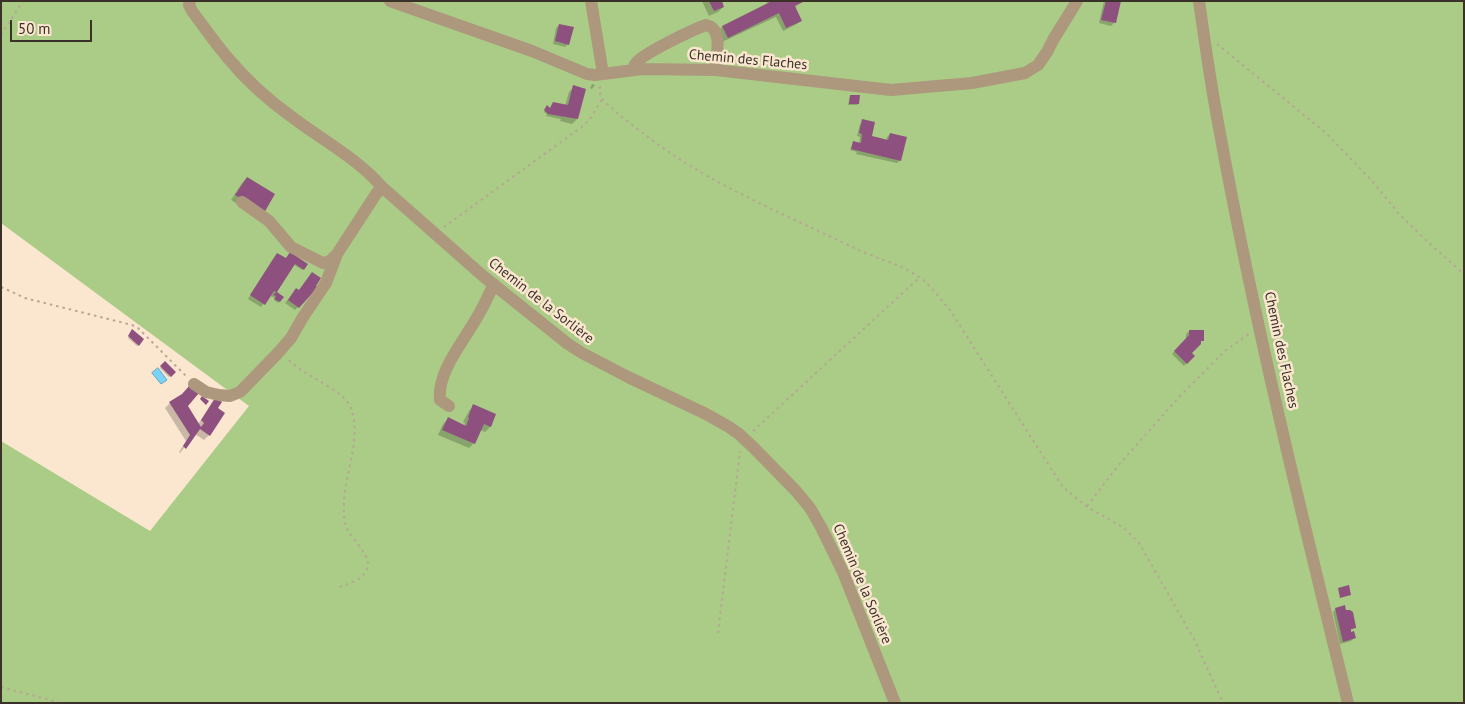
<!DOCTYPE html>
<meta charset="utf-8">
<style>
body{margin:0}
#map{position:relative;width:1465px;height:704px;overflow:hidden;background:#fbe6cf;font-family:"PT Sans",sans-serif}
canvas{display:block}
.frame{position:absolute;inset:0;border:2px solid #3a3229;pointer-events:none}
.scale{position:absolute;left:10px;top:20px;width:82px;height:22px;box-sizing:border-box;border:2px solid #3a3229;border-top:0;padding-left:6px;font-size:15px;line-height:18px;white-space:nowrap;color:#3a3229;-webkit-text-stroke:4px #fbe6cf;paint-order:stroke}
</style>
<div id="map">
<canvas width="1465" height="704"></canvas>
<div class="frame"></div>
<div class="scale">50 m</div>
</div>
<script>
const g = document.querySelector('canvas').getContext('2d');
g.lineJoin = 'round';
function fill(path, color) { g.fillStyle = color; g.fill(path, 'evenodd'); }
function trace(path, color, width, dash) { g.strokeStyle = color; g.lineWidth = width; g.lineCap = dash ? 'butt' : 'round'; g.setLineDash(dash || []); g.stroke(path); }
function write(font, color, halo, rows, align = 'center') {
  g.font = font + ' "PT Sans",sans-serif'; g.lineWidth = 5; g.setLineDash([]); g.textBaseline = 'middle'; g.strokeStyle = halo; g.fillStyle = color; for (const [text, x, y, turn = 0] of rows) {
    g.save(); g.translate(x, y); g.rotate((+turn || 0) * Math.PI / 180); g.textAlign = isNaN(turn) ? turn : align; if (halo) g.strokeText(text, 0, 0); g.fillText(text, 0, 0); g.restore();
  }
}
fill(new Path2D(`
 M 1,1 L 1464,1 L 1464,703 L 1,703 L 1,441 L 150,531 L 249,406 L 1,223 Z`), '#aacc87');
const water = new Path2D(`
 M 158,368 L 167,380 L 161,384 L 152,373 Z`);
fill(water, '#7ad3fa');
trace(water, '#67a3bb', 1);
fill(new Path2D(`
 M 702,1 L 720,1 L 723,7 L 718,12 L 709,16 Z
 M 766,1 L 802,1 L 793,5 L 793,8 L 799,5 L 794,8 L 800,21 L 797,24 L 783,31 L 776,17 L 722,42 L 717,32 L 722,27 L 768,5 Z
 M 1104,1 L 1120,1 L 1115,22 L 1111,26 L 1099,23 Z
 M 559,25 L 568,44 L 565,47 L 553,44 L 556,28 Z
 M 592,84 L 595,85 L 592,89 L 590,88 Z
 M 574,87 L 577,119 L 572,124 L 560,121 L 561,119 L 546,116 L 547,114 L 544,112 L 546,108 L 549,109 L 553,103 L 565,106 L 569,92 Z
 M 850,96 L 858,104 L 857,105 L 848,105 Z
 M 863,121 L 871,137 L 886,141 L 887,137 L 890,134 L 900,160 L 897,163 L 856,154 L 857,152 L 850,150 L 853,143 L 859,144 L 860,137 L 857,136 L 860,124 Z
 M 247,178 L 258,217 L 231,200 L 242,183 Z
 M 278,254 L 286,260 L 306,264 L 302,270 L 293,264 L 275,292 L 282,297 L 279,302 L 278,303 L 274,300 L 276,298 L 270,296 L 261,307 L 248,299 L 273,259 Z
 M 293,293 L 298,307 L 295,310 L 285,303 Z
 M 1189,331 L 1190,353 L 1193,356 L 1184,366 L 1172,354 L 1186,339 L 1186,334 Z
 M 131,332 L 143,339 L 137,346 L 128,338 Z
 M 165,362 L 175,372 L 169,377 L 160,368 Z
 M 181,396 L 198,424 L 212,405 L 209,435 L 204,440 L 195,434 L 180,453 L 179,452 L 186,441 L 165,408 L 170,403 Z
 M 474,405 L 495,415 L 490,427 L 485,432 L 480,430 L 474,443 L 469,448 L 438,435 L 443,424 L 448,419 L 464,426 L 465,423 L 463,422 L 469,411 Z
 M 1336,609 L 1345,612 L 1355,626 L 1353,629 L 1350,630 L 1354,638 L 1351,641 L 1340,644 L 1333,612 Z`), '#0003');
fill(new Path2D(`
 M 709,1 L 722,1 L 724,7 L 714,11 Z
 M 772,1 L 805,1 L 795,6 L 802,21 L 786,28 L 779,13 L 728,38 L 722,26 Z
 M 1106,1 L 1121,1 L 1116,23 L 1101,20 Z
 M 559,24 L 574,27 L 569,45 L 555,41 Z
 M 573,85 L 586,89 L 578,119 L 548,114 L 544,110 L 547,105 L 550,108 L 553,102 L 568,105 Z
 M 850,95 L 860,95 L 859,104 L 849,104 Z
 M 862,119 L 875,122 L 872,136 L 888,140 L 890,133 L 907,137 L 901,161 L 851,149 L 853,141 L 861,143 L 862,134 L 859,133 Z
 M 247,177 L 275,194 L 264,213 L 235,195 Z
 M 290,252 L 308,264 L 304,270 L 295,264 L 277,292 L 284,297 L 280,302 L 274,299 L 276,296 L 273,295 L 276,292 L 274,291 L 265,305 L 250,295 L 277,253 L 286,258 Z
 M 312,272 L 321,278 L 316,286 L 318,287 L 299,308 L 288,300 L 296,288 L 299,290 Z
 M 132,329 L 144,339 L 139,346 L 128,336 Z
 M 1189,330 L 1204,330 L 1204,341 L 1201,341 L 1201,344 L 1192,353 L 1195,356 L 1187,364 L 1174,351 L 1189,335 Z
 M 165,361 L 176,372 L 171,377 L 160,366 Z
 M 190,385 L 199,393 L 188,406 L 201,427 L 204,423 L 201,420 L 215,398 L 222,402 L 218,408 L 225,413 L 210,436 L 200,429 L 186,449 L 183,446 L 190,435 L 169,402 L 182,394 Z
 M 202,396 L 209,401 L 206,405 L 200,399 Z
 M 473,404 L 496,414 L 491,427 L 484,424 L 475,444 L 442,430 L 448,417 L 466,426 L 469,418 L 468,417 Z
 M 1349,585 L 1351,595 L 1340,598 L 1338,588 Z
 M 1345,605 L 1346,610 L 1350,610 L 1353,612 L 1356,627 L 1356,628 L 1351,629 L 1351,632 L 1354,631 L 1356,638 L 1343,642 L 1335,608 Z`), '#8e517f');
trace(new Path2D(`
 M 1,35 L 23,1
 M 1217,44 L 1326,133 L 1373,182 L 1399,214 L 1429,243 L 1464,274
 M 600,86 C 599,94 601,99 607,104 C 648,140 694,171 743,195 C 783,215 823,233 863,252 C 882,260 902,265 919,277 C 931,285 940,299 950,310 L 1062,486 L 1086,506 L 1124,528 L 1139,543 L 1195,641 L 1223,703
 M 444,227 L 583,126 L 590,119 L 602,99
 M 1,287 L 25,298 L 132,325 L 138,328 L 187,377
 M 289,360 C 304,377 343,388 351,408 C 363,441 341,480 344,514 C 344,519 345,524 347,529 C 352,539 368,553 368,564 C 367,580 347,584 336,588
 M 753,431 L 920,277
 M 1087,506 L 1117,467 L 1178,398 L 1226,350 L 1249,334
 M 718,633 L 740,451
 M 1,687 L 61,703`), '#b6a694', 2, [2.5, 4]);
trace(new Path2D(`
 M 190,1 L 189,5 L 192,11 C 204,27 215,43 227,57 C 246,80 268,100 292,117 C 322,140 357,158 382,187 L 483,276 L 568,344 L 582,353 L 628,377 L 706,414 L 729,427 L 739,434 L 754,448 L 796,491 L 810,508 L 821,527 L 843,572 L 895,703
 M 390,1 L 532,51 L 587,74 L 595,75 L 642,69 L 716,70 L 891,90 L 972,83 L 1025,73 L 1038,65 L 1047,52 L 1053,40 L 1077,1
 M 591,1 L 603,74
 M 1199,1 C 1205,44 1211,86 1219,128 C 1254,321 1301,512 1348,703
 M 633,70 C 634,66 633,66 636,63 C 644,53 692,30 706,25 C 724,29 716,56 715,70
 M 242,202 L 269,221 L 291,247 L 323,263 L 330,261 L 337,254
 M 194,384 L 206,392 L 219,395 L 230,396 L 240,392 L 277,354 L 291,338 L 303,317 L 326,283 L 337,254 L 376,194 L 382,187
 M 449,406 L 440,400 C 437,372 463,342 476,319 C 483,308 488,296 494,284`), '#ad987d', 12);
write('14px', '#3a3229', '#fbe6cf', [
 ["Chemin des Flaches",748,60,5],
 ["Chemin de la Sorlière",541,301,38],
 ["Chemin des Flaches",1281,350,78],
 ["Chemin de la Sorlière",862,584,67]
]);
</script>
